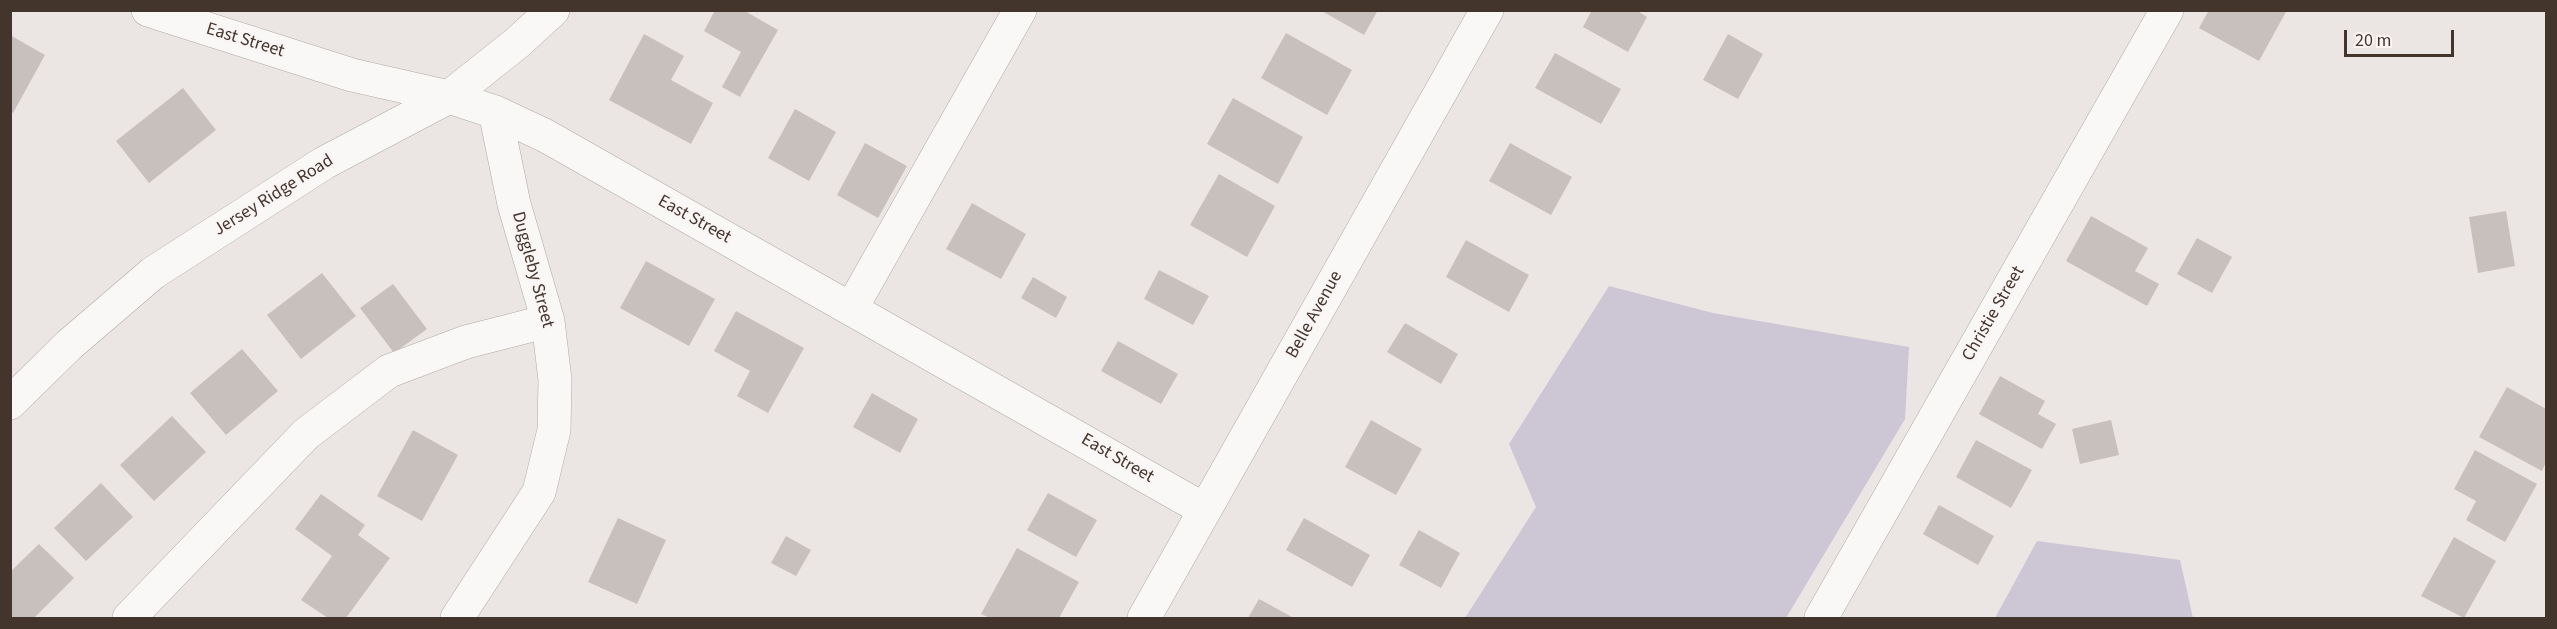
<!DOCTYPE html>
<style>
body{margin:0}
#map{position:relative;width:2557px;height:629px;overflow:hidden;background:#ebe6e4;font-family:"Source Sans 3",sans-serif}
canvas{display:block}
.frame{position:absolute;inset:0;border:12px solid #43342c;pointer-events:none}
.scale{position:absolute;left:2344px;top:30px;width:110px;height:27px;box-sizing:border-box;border:3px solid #43342c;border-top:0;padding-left:8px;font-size:18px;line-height:21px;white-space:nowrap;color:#43342c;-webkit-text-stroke:4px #f9f5f4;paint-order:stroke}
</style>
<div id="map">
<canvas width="2557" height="629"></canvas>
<div class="frame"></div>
<div class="scale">20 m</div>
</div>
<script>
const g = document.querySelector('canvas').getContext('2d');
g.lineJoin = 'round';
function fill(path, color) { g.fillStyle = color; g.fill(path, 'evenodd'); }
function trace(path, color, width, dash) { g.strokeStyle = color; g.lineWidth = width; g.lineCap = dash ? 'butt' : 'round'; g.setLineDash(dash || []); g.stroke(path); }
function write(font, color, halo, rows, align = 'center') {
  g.font = font + ' "Source Sans 3",sans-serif'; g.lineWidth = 5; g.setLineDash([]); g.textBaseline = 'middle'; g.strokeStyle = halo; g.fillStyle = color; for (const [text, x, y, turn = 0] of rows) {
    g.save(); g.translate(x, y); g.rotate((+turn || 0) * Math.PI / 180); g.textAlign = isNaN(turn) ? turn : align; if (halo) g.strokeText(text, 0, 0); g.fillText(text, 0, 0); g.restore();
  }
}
fill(new Path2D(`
 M 1609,286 L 1713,313 L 1909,347 L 1905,419 L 1786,618 L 1465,618 L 1536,507 L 1509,444 Z
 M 2037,541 L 2180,560 L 2193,618 L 1995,618 Z`), '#cdc6d5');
fill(new Path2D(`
 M 715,10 L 743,10 L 778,30 L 740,97 L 722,87 L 741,52 L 704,31 Z
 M 1320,10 L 1378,10 L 1364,35 Z
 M 1592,10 L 1636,10 L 1647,17 L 1628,52 L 1583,27 Z
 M 2209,10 L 2287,10 L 2259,61 L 2199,28 Z
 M 1286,33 L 1352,70 L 1327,115 L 1261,78 Z
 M 644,34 L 684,56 L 671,80 L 713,103 L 691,144 L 609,100 Z
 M 1728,34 L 1763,54 L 1738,99 L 1703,80 Z
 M 10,35 L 45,55 L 13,113 L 10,112 Z
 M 1555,53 L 1621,89 L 1601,124 L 1535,88 Z
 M 183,88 L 216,130 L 149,183 L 116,141 Z
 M 1233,98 L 1303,137 L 1278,184 L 1207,144 Z
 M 795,109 L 836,132 L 809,181 L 768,158 Z
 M 865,143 L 907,166 L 878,218 L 837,195 Z
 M 1510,143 L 1572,177 L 1551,215 L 1489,181 Z
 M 1219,174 L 1275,206 L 1247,257 L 1190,225 Z
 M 972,203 L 1026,234 L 1001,279 L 946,249 Z
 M 2506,211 L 2515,266 L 2478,273 L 2469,217 Z
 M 2091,216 L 2148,248 L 2135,271 L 2159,284 L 2147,306 L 2066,261 Z
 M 2197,238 L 2232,257 L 2212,293 L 2177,274 Z
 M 1466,240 L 1529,275 L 1509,312 L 1446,277 Z
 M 646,261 L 715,299 L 689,346 L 620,308 Z
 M 1159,270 L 1209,296 L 1193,325 L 1144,299 Z
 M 322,273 L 356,316 L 301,359 L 267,315 Z
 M 1033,277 L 1067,297 L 1056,318 L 1021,298 Z
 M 393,284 L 427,329 L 394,353 L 360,308 Z
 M 736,311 L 804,348 L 768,413 L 737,396 L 750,371 L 714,351 Z
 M 1405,323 L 1458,354 L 1441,384 L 1387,352 Z
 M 1118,341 L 1178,374 L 1161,404 L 1101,371 Z
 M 242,349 L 278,391 L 226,435 L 190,393 Z
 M 2000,376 L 2045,401 L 2038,414 L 2056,424 L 2042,449 L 1979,414 Z
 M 2507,387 L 2546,409 L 2546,462 L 2542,471 L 2479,437 Z
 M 872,393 L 918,419 L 900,453 L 853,427 Z
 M 172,416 L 206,452 L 154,501 L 120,465 Z
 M 1371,420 L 1422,449 L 1396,495 L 1345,467 Z
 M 2111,420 L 2119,455 L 2080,464 L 2072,429 Z
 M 413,430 L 458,455 L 422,521 L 377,496 Z
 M 1976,440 L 2032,470 L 2011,508 L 1956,477 Z
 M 2475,450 L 2537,484 L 2505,542 L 2466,520 L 2476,501 L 2454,489 Z
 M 101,483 L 133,517 L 86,561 L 54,528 Z
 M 1048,493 L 1097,520 L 1076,557 L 1027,530 Z
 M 321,494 L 365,525 L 358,535 L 390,558 L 346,618 L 328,618 L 301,600 L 332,556 L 295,529 Z
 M 1939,505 L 1994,536 L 1978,565 L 1923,534 Z
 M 618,518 L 666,540 L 637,604 L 588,582 Z
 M 1304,518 L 1370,555 L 1352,587 L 1286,550 Z
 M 1419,530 L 1460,553 L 1441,588 L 1399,565 Z
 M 786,536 L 811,550 L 796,576 L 771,563 Z
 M 2454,537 L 2496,561 L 2464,618 L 2421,596 Z
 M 39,544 L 74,578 L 34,618 L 13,618 L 10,616 L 10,572 Z
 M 1017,548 L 1079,582 L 1059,618 L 990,618 L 981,614 Z
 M 1259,599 L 1294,618 L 1248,618 Z`), '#c8c0bc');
const minor = new Path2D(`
 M 148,10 L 352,75 L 449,97 L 495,112 L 546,136 L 1205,510
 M 851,309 L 1020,10
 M 10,403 L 69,345 L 153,273 L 324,163 L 449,97 L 517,43 L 553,10
 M 129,618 L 306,434 L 389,371 L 466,342 L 548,321
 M 457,618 L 539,492 L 554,430 L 555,380 L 548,321 L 514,204 L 495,112
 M 1144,618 L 1487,10
 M 1821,618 L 2167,10`);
trace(minor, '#b2a9a5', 34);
trace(minor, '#faf8f7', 33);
write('18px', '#43342c', '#f9f5f4', [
 ["East Street",245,41,17],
 ["Jersey Ridge Road",274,196,-32],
 ["East Street",694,220,29],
 ["Duggleby Street",532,270,75],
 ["Christie Street",1994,314,-60],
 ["Belle Avenue",1315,315,-61],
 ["East Street",1117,459,30]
]);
</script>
